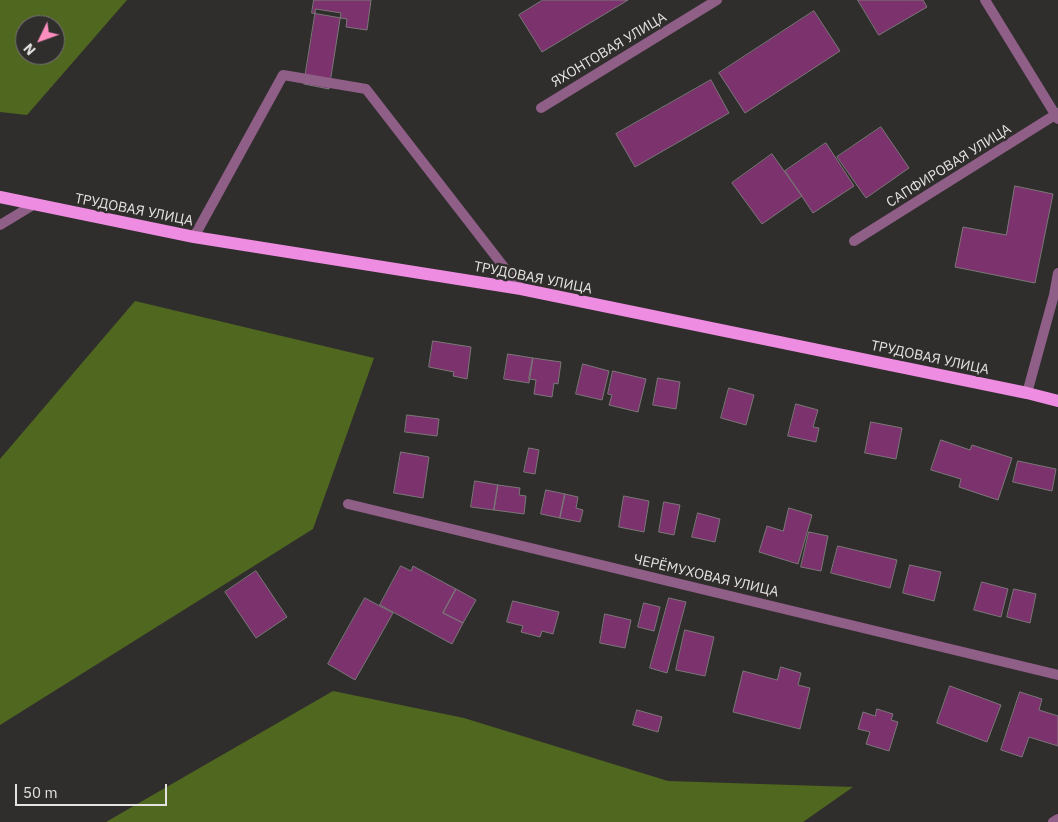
<!DOCTYPE html>
<meta charset="utf-8">
<style>
body{margin:0}
#map{position:relative;width:1058px;height:822px;overflow:hidden;background:#302e2c;font-family:"IBM Plex Sans",sans-serif}
canvas{display:block}
.north{position:absolute;left:15px;top:15px;width:50px;height:50px;box-sizing:border-box;background:#302e2c;border:1px solid #787675;border-radius:50%;rotate:228deg;font-size:14px;font-weight:700;line-height:20px;text-align:center;color:#e5e3e2}
.north::after{content:'';display:block;margin:auto;width:18px;height:22px;background:#fd8ec0;clip-path:polygon(50% 0,100% 100%,50% 72%,0 100%)}
.scale{position:absolute;left:15px;top:784px;width:152px;height:22px;box-sizing:border-box;border:2px solid #e5e3e2;border-top:0;padding-left:6px;font-size:15px;line-height:18px;white-space:nowrap;color:#e5e3e2;-webkit-text-stroke:4px #302e2c;paint-order:stroke}
</style>
<div id="map">
<canvas width="1058" height="822"></canvas>
<div class="north">N</div>
<div class="scale">50 m</div>
</div>
<script>
const g = document.querySelector('canvas').getContext('2d');
g.lineJoin = 'round';
function fill(path, color) { g.fillStyle = color; g.fill(path, 'evenodd'); }
function trace(path, color, width, dash) { g.strokeStyle = color; g.lineWidth = width; g.lineCap = dash ? 'butt' : 'round'; g.setLineDash(dash || []); g.stroke(path); }
function write(font, color, halo, rows, align = 'center') {
  g.font = font + ' "IBM Plex Sans",sans-serif'; g.lineWidth = 5; g.setLineDash([]); g.textBaseline = 'middle'; g.strokeStyle = halo; g.fillStyle = color; for (const [text, x, y, turn = 0] of rows) {
    g.save(); g.translate(x, y); g.rotate((+turn || 0) * Math.PI / 180); g.textAlign = isNaN(turn) ? turn : align; if (halo) g.strokeText(text, 0, 0); g.fillText(text, 0, 0); g.restore();
  }
}
fill(new Path2D(`
 M 0,0 L 127,0 L 27,115 L 0,112 ZM 25,25 L 55,25 L 55,55 L 25,55 Z
 M 135,301 L 374,358 L 313,529 L 0,725 L 0,459 Z
 M 333,691 L 464,718 L 668,781 L 853,787 L 803,822 L 106,822 Z`), '#506720');
const building = new Path2D(`
 M 314,0 L 371,0 L 367,30 L 346,27 L 347,19 L 312,13 Z
 M 543,0 L 628,0 L 542,52 L 519,15 Z
 M 858,0 L 923,0 L 927,7 L 879,35 Z
 M 316,9 L 341,13 L 329,89 L 304,84 Z
 M 814,11 L 840,51 L 745,113 L 719,73 Z
 M 711,80 L 729,113 L 635,167 L 616,134 Z
 M 881,127 L 909,168 L 866,198 L 837,157 Z
 M 826,143 L 854,186 L 813,213 L 785,171 Z
 M 772,154 L 802,196 L 762,224 L 732,183 Z
 M 1015,186 L 1053,194 L 1035,283 L 955,267 L 963,227 L 1006,235 Z
 M 433,341 L 471,347 L 467,379 L 453,376 L 454,372 L 429,367 Z
 M 508,354 L 533,358 L 529,383 L 504,379 Z
 M 533,358 L 561,362 L 558,384 L 554,383 L 552,397 L 534,394 L 536,380 L 529,379 Z
 M 583,364 L 609,371 L 602,400 L 576,394 Z
 M 613,371 L 646,379 L 638,412 L 609,405 L 612,395 L 608,394 Z
 M 658,378 L 680,382 L 676,409 L 653,405 Z
 M 729,388 L 754,395 L 746,425 L 721,418 Z
 M 796,404 L 818,410 L 813,427 L 819,428 L 816,442 L 788,436 Z
 M 407,415 L 439,419 L 437,436 L 405,432 Z
 M 871,422 L 902,428 L 896,459 L 865,453 Z
 M 941,440 L 970,450 L 972,445 L 1012,458 L 998,500 L 959,487 L 961,479 L 931,470 Z
 M 529,448 L 539,450 L 535,474 L 524,472 Z
 M 401,452 L 429,457 L 423,498 L 394,493 Z
 M 1018,461 L 1056,469 L 1052,491 L 1013,482 Z
 M 475,481 L 498,485 L 494,510 L 471,507 Z
 M 498,485 L 520,488 L 519,495 L 526,496 L 524,514 L 494,510 Z
 M 546,490 L 565,494 L 560,518 L 541,514 Z
 M 565,494 L 578,497 L 576,508 L 583,510 L 580,522 L 560,518 Z
 M 624,496 L 649,501 L 644,532 L 619,527 Z
 M 664,502 L 680,505 L 674,535 L 659,532 Z
 M 789,508 L 812,515 L 798,564 L 759,552 L 767,526 L 783,531 Z
 M 698,513 L 720,519 L 715,542 L 692,537 Z
 M 809,532 L 828,536 L 821,571 L 801,567 Z
 M 838,546 L 897,560 L 890,588 L 831,573 Z
 M 910,565 L 941,572 L 934,601 L 903,593 Z
 M 401,566 L 411,571 L 413,566 L 456,589 L 443,613 L 463,623 L 452,644 L 380,605 Z
 M 256,571 L 287,617 L 256,638 L 225,592 Z
 M 982,582 L 1008,589 L 1001,617 L 974,610 Z
 M 456,589 L 476,600 L 463,623 L 443,613 Z
 M 1014,589 L 1036,594 L 1030,623 L 1007,617 Z
 M 365,598 L 393,613 L 355,680 L 328,664 Z
 M 669,598 L 686,602 L 667,673 L 650,668 Z
 M 513,601 L 559,612 L 553,634 L 542,631 L 540,637 L 521,632 L 523,626 L 507,622 Z
 M 644,603 L 660,607 L 654,631 L 638,627 Z
 M 605,614 L 631,620 L 625,648 L 600,643 Z
 M 685,630 L 714,637 L 705,676 L 676,670 Z
 M 781,667 L 801,673 L 798,685 L 810,688 L 800,729 L 733,712 L 743,671 L 777,680 Z
 M 950,686 L 1001,705 L 987,742 L 937,723 Z
 M 1020,692 L 1042,699 L 1039,710 L 1058,716 L 1058,746 L 1029,737 L 1022,757 L 1001,750 Z
 M 877,709 L 893,714 L 891,720 L 898,722 L 889,751 L 866,744 L 870,732 L 858,729 L 863,712 L 875,716 Z
 M 637,710 L 662,717 L 658,732 L 633,725 Z`);
fill(building, '#7c326c');
trace(building, '#7a7779', 1);
trace(new Path2D(`
 M 0,225 L 33,205
 M 194,237 L 283,75 L 366,89 L 521,289`), '#8f5f88', 10);
trace(new Path2D(`
 M 985,0 L 1058,119
 M 541,108 L 717,0
 M 854,241 L 1058,113
 M 1027,393 L 1054,295 L 1058,273
 M 348,504 L 1058,675
 M 1053,822 L 1058,819`), '#8f5f88', 10);
trace(new Path2D(`
 M 0,197 L 194,237 L 521,289 L 1027,393 L 1058,401`), '#ee8ce1', 12);
write('14px', '#e5e3e2', '#302e2c', [
 ["ЯХОНТОВАЯ УЛИЦА",609,50,-31],
 ["САПФИРОВАЯ УЛИЦА",949,166,-32],
 ["ТРУДОВАЯ УЛИЦА",134,210,11],
 ["ТРУДОВАЯ УЛИЦА",533,278,11],
 ["ТРУДОВАЯ УЛИЦА",930,358,12],
 ["ЧЕРЁМУХОВАЯ УЛИЦА",706,576,13]
]);
</script>
